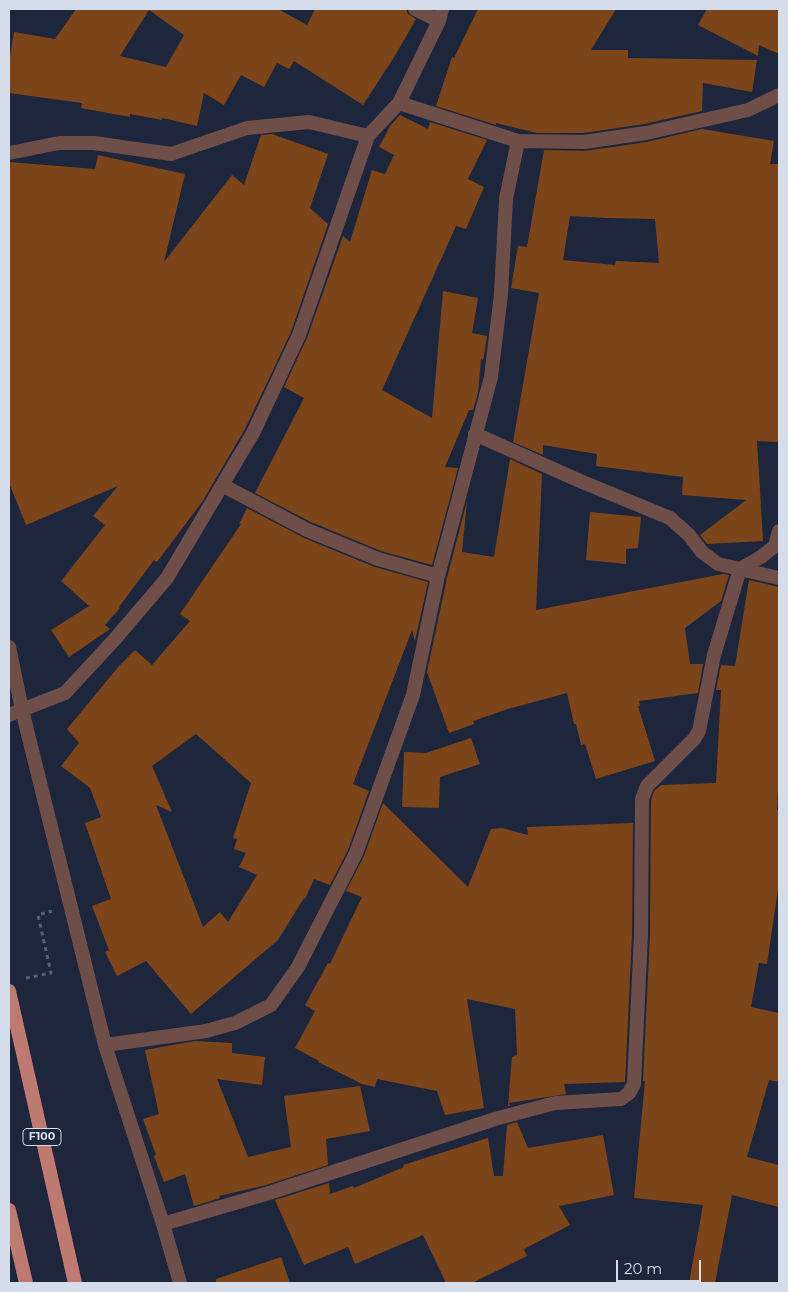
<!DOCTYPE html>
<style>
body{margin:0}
#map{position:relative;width:788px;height:1292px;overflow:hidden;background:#1e263c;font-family:Montserrat,sans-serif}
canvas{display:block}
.frame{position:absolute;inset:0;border:10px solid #d5dcea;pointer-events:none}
.scale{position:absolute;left:616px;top:1260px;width:85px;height:22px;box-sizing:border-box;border:2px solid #d5dcea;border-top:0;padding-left:6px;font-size:15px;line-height:18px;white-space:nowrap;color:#d5dcea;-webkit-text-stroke:4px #1e263c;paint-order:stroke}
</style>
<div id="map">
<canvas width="788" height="1292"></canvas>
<div class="frame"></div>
<div class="scale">20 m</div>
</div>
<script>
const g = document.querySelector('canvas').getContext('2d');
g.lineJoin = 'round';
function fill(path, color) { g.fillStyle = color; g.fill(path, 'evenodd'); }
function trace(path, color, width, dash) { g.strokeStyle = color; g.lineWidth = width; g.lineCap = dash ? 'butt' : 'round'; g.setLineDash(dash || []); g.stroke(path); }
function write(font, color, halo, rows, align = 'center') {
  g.font = font + ' Montserrat,sans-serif'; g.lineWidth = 4; g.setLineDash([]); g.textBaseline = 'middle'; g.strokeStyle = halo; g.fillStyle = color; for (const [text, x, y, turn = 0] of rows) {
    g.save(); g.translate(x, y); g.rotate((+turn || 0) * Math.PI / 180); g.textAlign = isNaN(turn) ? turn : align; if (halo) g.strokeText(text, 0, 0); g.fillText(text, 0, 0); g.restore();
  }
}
fill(new Path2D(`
 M 76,9 L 278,9 L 307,25 L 315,9 L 406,9 L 408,14 L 416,19 L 396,54 L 363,105 L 294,61 L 289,69 L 277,63 L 264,87 L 241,75 L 224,105 L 204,93 L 197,126 L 162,118 L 162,120 L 130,114 L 130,117 L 81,108 L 82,103 L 9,93 L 9,63 L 14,32 L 55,39 ZM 149,10 L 184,35 L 166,67 L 120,56 Z
 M 478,9 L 616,9 L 591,50 L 628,50 L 628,58 L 757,60 L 752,92 L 703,83 L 702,111 L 644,124 L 583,133 L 537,133 L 496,123 L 496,125 L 436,106 L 452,57 L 454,58 Z
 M 707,9 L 779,9 L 779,54 L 759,45 L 758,56 L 698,25 Z
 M 400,115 L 428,129 L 430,122 L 487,140 L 468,179 L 484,187 L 466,229 L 456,226 L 382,390 L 432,418 L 443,291 L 478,298 L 472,333 L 487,336 L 485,350 L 483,360 L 481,359 L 478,393 L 473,410 L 469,410 L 445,467 L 458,468 L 432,565 L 381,551 L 311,522 L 255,493 L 304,398 L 284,387 L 307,338 L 343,236 L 350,242 L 372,170 L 385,174 L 394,155 L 379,147 L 390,126 Z
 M 702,129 L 774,141 L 770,164 L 779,164 L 779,442 L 757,441 L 763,541 L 707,544 L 700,535 L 746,500 L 682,495 L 683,477 L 596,466 L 597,454 L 543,445 L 543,455 L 513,442 L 539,293 L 511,288 L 518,246 L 527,247 L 544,150 L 585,151 L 647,142 ZM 570,216 L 608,218 L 655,219 L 659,263 L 616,261 L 615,265 L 563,260 Z
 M 272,134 L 328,154 L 310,208 L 328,224 L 291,332 L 245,429 L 202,502 L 157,562 L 154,560 L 119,607 L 120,608 L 105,625 L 110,629 L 69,657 L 51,630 L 89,606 L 61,581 L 105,525 L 93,516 L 118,486 L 26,525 L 9,483 L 9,162 L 95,169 L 98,155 L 185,174 L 164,262 L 232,175 L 244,185 L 261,135 Z
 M 510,459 L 542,474 L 536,610 L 723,574 L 729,575 L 721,601 L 685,628 L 690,664 L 703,664 L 698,693 L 639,701 L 640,706 L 638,706 L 655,761 L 596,779 L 585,744 L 581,745 L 576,724 L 574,724 L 567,693 L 508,709 L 473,721 L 474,724 L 449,733 L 427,672 L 447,578 L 467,501 L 462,552 L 494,557 Z
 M 247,508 L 304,538 L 375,567 L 428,582 L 415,641 L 412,630 L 353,784 L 369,791 L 348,850 L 330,885 L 314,879 L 305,899 L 304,898 L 278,940 L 191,1014 L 146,961 L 117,976 L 105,952 L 109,950 L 92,906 L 111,899 L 85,823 L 101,817 L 90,788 L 61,766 L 79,743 L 67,729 L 119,666 L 135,650 L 152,665 L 190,621 L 180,614 L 241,524 L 239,524 ZM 196,734 L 251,783 L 233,838 L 237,839 L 234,849 L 246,853 L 239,867 L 257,875 L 228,922 L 220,912 L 203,927 L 156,805 L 172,812 L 152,766 Z
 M 590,512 L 641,517 L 638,548 L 626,549 L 626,564 L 586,560 Z
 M 749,580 L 779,587 L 779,767 L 777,810 L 779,810 L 779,883 L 767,964 L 759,963 L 751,1007 L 779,1013 L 779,1082 L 769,1080 L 747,1157 L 779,1165 L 779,1207 L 732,1195 L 715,1283 L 689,1283 L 703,1205 L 634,1198 L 645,1081 L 643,1081 L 650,934 L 651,801 L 654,791 L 661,785 L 716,783 L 721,690 L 716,690 L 721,665 L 735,666 Z
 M 471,738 L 480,764 L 440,777 L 439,808 L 402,807 L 404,752 L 426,753 Z
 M 383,803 L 468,887 L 491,829 L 502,828 L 528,835 L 527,827 L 633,823 L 632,934 L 625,1082 L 564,1084 L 566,1094 L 509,1103 L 510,1106 L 508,1106 L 512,1057 L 517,1055 L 515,1009 L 467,999 L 484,1108 L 445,1115 L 437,1091 L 377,1079 L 375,1087 L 362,1084 L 318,1062 L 319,1061 L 295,1048 L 315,1011 L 305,1005 L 328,963 L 330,964 L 362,897 L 346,891 L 364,856 Z
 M 195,1041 L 232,1043 L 232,1053 L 265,1057 L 262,1085 L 217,1079 L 248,1157 L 291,1147 L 284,1096 L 360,1086 L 370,1131 L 326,1139 L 328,1165 L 266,1185 L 219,1196 L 220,1198 L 194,1206 L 185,1174 L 164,1182 L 154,1156 L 156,1155 L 143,1119 L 159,1114 L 145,1050 Z
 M 517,1122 L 528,1148 L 603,1135 L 614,1195 L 559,1206 L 570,1225 L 524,1249 L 527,1256 L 472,1283 L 446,1283 L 423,1235 L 355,1264 L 348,1247 L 304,1265 L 275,1200 L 329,1183 L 330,1194 L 353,1186 L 354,1188 L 404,1167 L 403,1165 L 488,1138 L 494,1176 L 503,1176 L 507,1125 Z
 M 281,1257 L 290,1283 L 216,1283 L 216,1279 Z`), '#7c4519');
trace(new Path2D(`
 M 26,978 L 51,973 L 38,915 L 52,911`), '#575f72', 3, [4, 4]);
trace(new Path2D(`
 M 415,9 L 439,21
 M 399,103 L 518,141 L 584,142 L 646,133 L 748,110 L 779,95
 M 9,153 L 59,143 L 94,143 L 171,154 L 247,128 L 309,122 L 368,136
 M 475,434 L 580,481 L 670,518 L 689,535 L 702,552 L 718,564 L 779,578
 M 222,485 L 307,530 L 378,559 L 438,576
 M 9,647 L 22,710 L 105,1045 L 163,1224 L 180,1283
 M 9,715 L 65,693 L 115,639 L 167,578 L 253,433 L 299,335 L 368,136 L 399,103 L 439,21 L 442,9
 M 105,1045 L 206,1031 L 235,1023 L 271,1005 L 298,967 L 356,853 L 413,695 L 438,576 L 491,377 L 501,294 L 506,199 L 518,141
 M 163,1224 L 269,1193 L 495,1119 L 555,1103 L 621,1099 L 629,1093 L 634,1084 L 641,934 L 642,799 L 647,786 L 694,739 L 699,731 L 714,655 L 740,569 L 761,557 L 775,546 L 779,531`), '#6d4e49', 14);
trace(new Path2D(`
 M 9,991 L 75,1283
 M 9,1210 L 26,1283`), '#be7a70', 14);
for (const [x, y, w] of [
 [42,1137,38]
]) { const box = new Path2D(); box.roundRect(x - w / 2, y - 8.5, w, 17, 4); g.fillStyle = '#1e263c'; g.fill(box); trace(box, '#d5dcea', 1); }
write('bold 11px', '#d5dcea', null, [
 ["F100",42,1137]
]);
</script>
